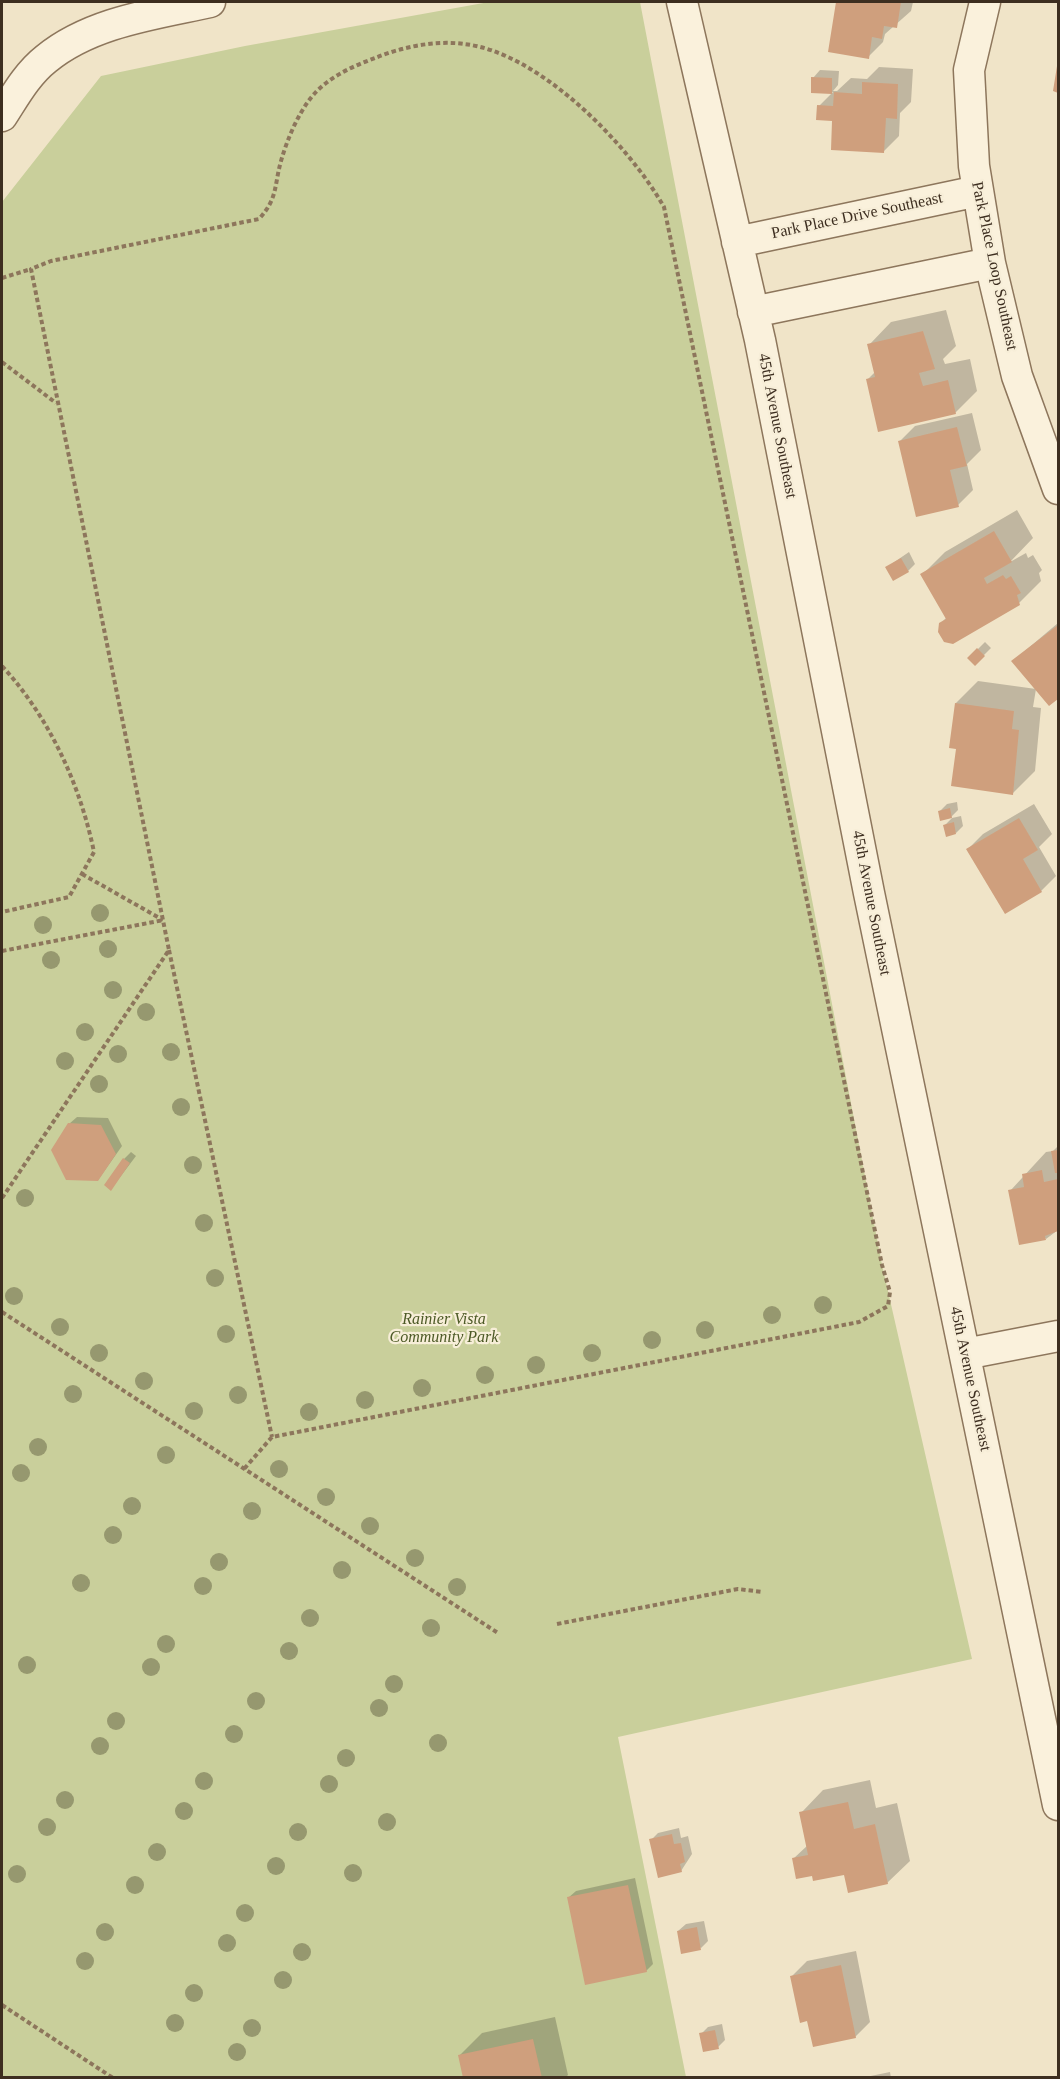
<!DOCTYPE html>
<style>
body{margin:0}
#map{position:relative;width:1060px;height:2079px;overflow:hidden;background:#f0e4c8;font-family:Georgia,serif}
canvas{display:block}
.frame{position:absolute;inset:0;border:3px solid #3d2e20;pointer-events:none}
</style>
<div id="map">
<canvas width="1060" height="2079"></canvas>
<div class="frame"></div>
</div>
<script>
const g = document.querySelector('canvas').getContext('2d');
g.lineJoin = 'round';
function fill(path, color) { g.fillStyle = color; g.fill(path, 'evenodd'); }
function trace(path, color, width, dash) { g.strokeStyle = color; g.lineWidth = width; g.lineCap = dash ? 'butt' : 'round'; g.setLineDash(dash || []); g.stroke(path); }
function write(font, color, halo, rows, align = 'center') {
  g.font = font + ' Georgia,serif'; g.lineWidth = 4.5; g.setLineDash([]); g.textBaseline = 'middle'; g.strokeStyle = halo; g.fillStyle = color; for (const [text, x, y, turn = 0] of rows) {
    g.save(); g.translate(x, y); g.rotate((+turn || 0) * Math.PI / 180); g.textAlign = isNaN(turn) ? turn : align; if (halo) g.strokeText(text, 0, 0); g.fillText(text, 0, 0); g.restore();
  }
}
fill(new Path2D(`
 M 489,2 L 640,2 L 882,1265 L 972,1659 L 618,1737 L 686,2077 L 2,2077 L 2,202 L 101,76 L 245,46 Z`), '#c9cf9b');
fill(new Path2D(`
 M 837,2 L 913,2 L 911,11 L 885,34 L 883,42 L 868,57 L 830,51 Z
 M 879,67 L 913,69 L 911,102 L 900,113 L 899,136 L 884,151 L 834,119 L 819,106 L 833,92 L 813,92 L 813,78 L 820,70 L 839,71 L 838,85 L 833,91 L 837,91 L 851,78 L 867,79 Z
 M 946,310 L 956,346 L 943,359 L 945,364 L 970,359 L 977,391 L 955,413 L 868,379 L 875,372 L 869,345 L 891,322 Z
 M 972,413 L 981,450 L 967,464 L 973,490 L 958,505 L 900,441 L 915,426 Z
 M 1017,510 L 1033,538 L 1010,562 L 1026,553 L 1028,558 L 1033,555 L 1042,570 L 1039,573 L 1041,581 L 1019,603 L 940,624 L 947,617 L 922,575 L 945,552 Z
 M 909,552 L 915,564 L 908,571 L 887,567 Z
 M 1058,623 L 1058,698 L 1049,704 L 1013,661 Z
 M 985,642 L 991,648 L 975,664 L 969,658 Z
 M 978,681 L 1036,689 L 1033,707 L 1041,708 L 1035,771 L 1013,793 L 958,748 L 956,703 Z
 M 957,802 L 958,810 L 951,817 L 940,811 L 947,804 Z
 M 1034,804 L 1052,834 L 1039,847 L 1056,876 L 1041,891 L 968,849 L 983,834 Z
 M 961,816 L 963,826 L 956,833 L 945,825 L 952,818 Z
 M 77,1117 L 108,1118 L 122,1146 L 98,1180 L 69,1124 Z
 M 1058,1146 L 1058,1230 L 1046,1239 L 1010,1191 L 1046,1152 L 1053,1151 Z
 M 131,1152 L 136,1156 L 111,1189 L 124,1159 Z
 M 870,1780 L 876,1808 L 897,1803 L 910,1861 L 887,1883 L 845,1873 L 813,1874 L 793,1859 L 808,1845 L 801,1813 L 823,1790 Z
 M 679,1828 L 681,1838 L 688,1836 L 692,1854 L 681,1871 L 651,1840 L 658,1833 Z
 M 635,1878 L 653,1964 L 646,1971 L 568,1898 L 576,1891 Z
 M 704,1921 L 708,1941 L 701,1948 L 678,1931 L 686,1924 Z
 M 856,1951 L 870,2022 L 855,2037 L 809,2020 L 792,1976 L 807,1961 Z
 M 555,2017 L 568,2075 L 565,2078 L 465,2078 L 460,2055 L 482,2033 Z
 M 722,2024 L 725,2040 L 718,2047 L 701,2034 L 708,2027 Z
 M 890,2072 L 891,2078 L 861,2078 Z`), '#0003');
fill(new Path2D(`
 M 836,2 L 901,2 L 897,28 L 884,26 L 882,39 L 872,37 L 869,59 L 828,52 Z
 M 1057,66 L 1058,66 L 1058,93 L 1053,91 Z
 M 811,77 L 832,78 L 832,94 L 811,93 Z
 M 862,82 L 898,84 L 897,119 L 886,118 L 884,153 L 831,150 L 832,121 L 816,120 L 817,105 L 833,106 L 834,92 L 862,94 Z
 M 923,331 L 935,369 L 919,373 L 923,386 L 948,380 L 956,414 L 878,432 L 866,379 L 875,377 L 867,344 Z
 M 957,427 L 967,466 L 950,470 L 959,507 L 916,517 L 898,441 Z
 M 994,531 L 1012,562 L 984,578 L 987,584 L 1003,575 L 1006,579 L 1011,576 L 1021,593 L 1017,595 L 1020,605 L 953,644 L 944,642 L 938,632 L 939,623 L 946,619 L 920,574 Z
 M 901,558 L 909,572 L 893,581 L 885,567 Z
 M 1058,625 L 1058,699 L 1049,706 L 1011,661 Z
 M 977,648 L 985,656 L 975,666 L 967,658 Z
 M 955,703 L 1014,711 L 1012,729 L 1019,730 L 1013,795 L 951,786 L 956,749 L 949,748 Z
 M 950,808 L 952,818 L 940,821 L 938,811 Z
 M 1019,818 L 1038,850 L 1023,859 L 1042,892 L 1005,914 L 966,849 Z
 M 954,822 L 956,834 L 946,837 L 943,825 Z
 M 68,1123 L 101,1125 L 116,1154 L 98,1181 L 66,1180 L 51,1150 Z
 M 1058,1150 L 1058,1173 L 1055,1173 L 1051,1151 Z
 M 123,1158 L 130,1163 L 111,1191 L 104,1185 Z
 M 1042,1170 L 1044,1182 L 1058,1179 L 1058,1231 L 1045,1236 L 1046,1240 L 1019,1245 L 1008,1190 L 1024,1187 L 1022,1174 Z
 M 848,1802 L 854,1829 L 875,1824 L 888,1884 L 848,1893 L 844,1875 L 813,1881 L 812,1876 L 796,1879 L 792,1858 L 808,1855 L 799,1812 Z
 M 672,1834 L 674,1844 L 681,1843 L 685,1862 L 680,1864 L 682,1872 L 658,1878 L 649,1839 Z
 M 628,1885 L 647,1972 L 585,1985 L 567,1897 Z
 M 697,1927 L 701,1950 L 681,1954 L 677,1931 Z
 M 841,1965 L 856,2038 L 813,2047 L 807,2021 L 800,2023 L 790,1976 Z
 M 715,2030 L 719,2049 L 703,2052 L 699,2033 Z
 M 533,2039 L 542,2078 L 463,2078 L 458,2055 Z`), '#cf9f7d');
const street = new Path2D(`
 M 682,2 L 760,340 L 869,893 L 1058,1805
 M 985,2 L 969,70 L 974,166 L 990,263 L 1017,376 L 1058,489
 M 2,116 C 15,96 27,74 46,59 C 91,22 155,14 210,2
 M 737,242 L 978,191
 M 753,312 L 990,263
 M 965,1354 L 1058,1336`);
trace(street, '#8d765c', 33);
trace(new Path2D(`
 M 2,278 L 31,269
 M 2,362 L 56,403
 M 2,666 C 49,717 80,784 94,852 L 69,897 L 2,912
 M 82,874 L 163,920
 M 169,950 L 272,1437
 M 2,951 L 164,920
 M 2,1198 L 169,950 L 31,269 L 51,261 L 259,219 C 278,198 274,186 281,161 C 287,140 297,116 310,99 C 326,78 351,67 375,58 C 402,47 435,40 464,44 C 539,52 629,145 664,207 L 882,1265 L 890,1292 L 888,1306 L 859,1322 L 272,1437 L 244,1469
 M 2,1312 L 498,1633
 M 557,1624 L 738,1589 L 763,1592
 M 2,2005 L 113,2078`), '#8d765c', 4, [4.5, 3]);
trace(street, '#faf1dc', 30);
g.fillStyle = '#96986f';
for (const [x, y] of [
 [100,913],
 [43,925],
 [108,949],
 [51,960],
 [113,990],
 [146,1012],
 [85,1032],
 [171,1052],
 [118,1054],
 [65,1061],
 [99,1084],
 [181,1107],
 [193,1165],
 [25,1198],
 [204,1223],
 [215,1278],
 [14,1296],
 [823,1305],
 [772,1315],
 [60,1327],
 [705,1330],
 [226,1334],
 [652,1340],
 [99,1353],
 [592,1353],
 [536,1365],
 [485,1375],
 [144,1381],
 [422,1388],
 [73,1394],
 [238,1395],
 [365,1400],
 [194,1411],
 [309,1412],
 [38,1447],
 [166,1455],
 [279,1469],
 [21,1473],
 [326,1497],
 [132,1506],
 [252,1511],
 [370,1526],
 [113,1535],
 [415,1558],
 [219,1562],
 [342,1570],
 [81,1583],
 [203,1586],
 [457,1587],
 [310,1618],
 [431,1628],
 [166,1644],
 [289,1651],
 [27,1665],
 [151,1667],
 [394,1684],
 [256,1701],
 [379,1708],
 [116,1721],
 [234,1734],
 [438,1743],
 [100,1746],
 [346,1758],
 [204,1781],
 [329,1784],
 [65,1800],
 [184,1811],
 [387,1822],
 [47,1827],
 [298,1832],
 [157,1852],
 [276,1866],
 [353,1873],
 [17,1874],
 [135,1885],
 [245,1913],
 [105,1932],
 [227,1943],
 [302,1952],
 [85,1961],
 [283,1980],
 [194,1993],
 [175,2023],
 [252,2028],
 [237,2052]
]) { g.beginPath(); g.arc(x, y, 9, 0, 2 * Math.PI); g.fill(); }
write('16px', '#3d2e20', '#f7eed8', [
 ["Park Place Drive Southeast",857,216,-12],
 ["Park Place Loop Southeast",994,266,78],
 ["45th Avenue Southeast",777,426,79],
 ["45th Avenue Southeast",871,903,79],
 ["45th Avenue Southeast",970,1379,78]
]);
write('italic 16px', '#4d5a26', '#f7eed8', [
 ["Rainier Vista",444,1320],
 ["Community Park",444,1338]
]);
</script>
